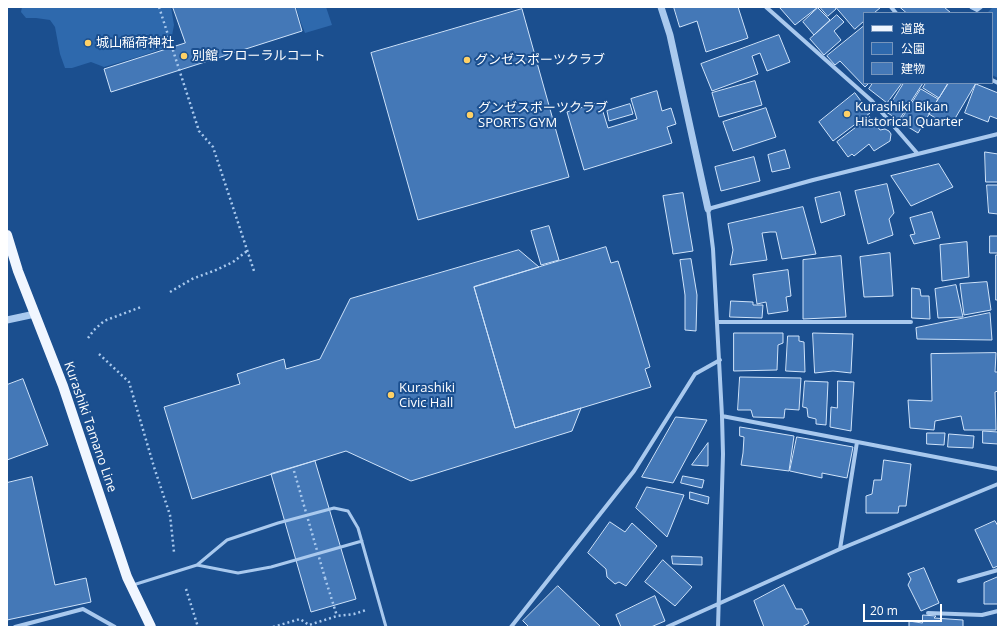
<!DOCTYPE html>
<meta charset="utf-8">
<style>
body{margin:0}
#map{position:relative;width:1005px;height:634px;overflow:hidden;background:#1b4f8f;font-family:"Open Sans","Noto Sans JP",sans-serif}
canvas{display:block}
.frame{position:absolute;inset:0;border:8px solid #fff;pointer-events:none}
.legend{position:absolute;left:863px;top:12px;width:130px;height:72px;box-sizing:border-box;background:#1b4f8f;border:1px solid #7695bc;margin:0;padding:5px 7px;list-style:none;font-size:12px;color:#fff}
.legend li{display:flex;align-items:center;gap:8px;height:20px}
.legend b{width:20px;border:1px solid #7695bc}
.scale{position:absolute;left:863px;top:604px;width:79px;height:18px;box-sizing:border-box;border:2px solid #fff;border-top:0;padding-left:5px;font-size:12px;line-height:14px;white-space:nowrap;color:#fff;-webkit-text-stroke:3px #1b4f8f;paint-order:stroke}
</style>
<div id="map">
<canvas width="1005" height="634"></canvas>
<div class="frame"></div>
<ul class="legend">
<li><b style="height:5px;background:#f0f6ff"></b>道路</li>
<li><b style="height:11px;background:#2e69ad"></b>公園</li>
<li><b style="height:11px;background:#4478b7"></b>建物</li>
</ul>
<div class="scale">20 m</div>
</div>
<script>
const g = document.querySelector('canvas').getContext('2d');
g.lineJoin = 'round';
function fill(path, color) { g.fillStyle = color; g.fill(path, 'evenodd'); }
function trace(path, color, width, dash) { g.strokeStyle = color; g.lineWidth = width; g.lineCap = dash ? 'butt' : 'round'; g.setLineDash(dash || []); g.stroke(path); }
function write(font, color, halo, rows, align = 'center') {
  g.font = font + ' "Open Sans","Noto Sans JP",sans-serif'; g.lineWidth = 4; g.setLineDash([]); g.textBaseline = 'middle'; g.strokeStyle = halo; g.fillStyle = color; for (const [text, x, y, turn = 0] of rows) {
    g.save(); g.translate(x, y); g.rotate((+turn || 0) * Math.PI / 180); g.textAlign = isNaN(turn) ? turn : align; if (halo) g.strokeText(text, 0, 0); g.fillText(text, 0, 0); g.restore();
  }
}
fill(new Path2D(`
 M 22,7 L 171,7 L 174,25 L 170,46 L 138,57 L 104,67 L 91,62 L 72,68 L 65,68 L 60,54 L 55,27 L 50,20 L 36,18 L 26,18 L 21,12 Z
 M 296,7 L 326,7 L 332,25 L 305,33 L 301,23 Z
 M 993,7 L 998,7 L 998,78 L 992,75 L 992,13 L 987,13 Z`), '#2e69ad');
const building = new Path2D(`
 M 173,7 L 295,7 L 302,31 L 111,92 L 104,69 L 185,43 Z
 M 674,7 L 738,7 L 748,38 L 706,52 L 697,21 L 680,27 Z
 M 781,7 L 818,7 L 795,25 L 780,8 Z
 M 820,7 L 835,7 L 836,9 L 828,16 Z
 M 836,7 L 881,7 L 874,13 L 864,13 L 864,21 L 855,29 Z
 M 900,7 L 944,7 L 951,13 L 907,13 Z
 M 818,8 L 830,20 L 814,35 L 803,22 Z
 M 522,9 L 569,177 L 418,220 L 371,53 Z
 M 837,15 L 844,22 L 834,31 L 841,40 L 824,55 L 810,39 Z
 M 864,26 L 864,83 L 869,83 L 865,87 L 840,61 L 835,65 L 827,56 Z
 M 779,35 L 790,62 L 767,71 L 760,53 L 752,56 L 758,74 L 712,91 L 701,64 Z
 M 755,81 L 762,105 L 719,117 L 712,93 Z
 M 873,83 L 902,83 L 887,103 L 869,89 Z
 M 904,83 L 923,83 L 899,120 L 886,112 Z
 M 926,83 L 948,83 L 939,98 L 923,88 Z
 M 949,83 L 976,83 L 950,127 L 929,114 Z
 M 976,84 L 998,93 L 998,119 L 990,116 L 988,122 L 965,113 Z
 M 921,89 L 938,99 L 918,133 L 900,122 Z
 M 657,91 L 662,111 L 671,108 L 676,124 L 667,127 L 672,143 L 584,170 L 567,112 L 600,102 L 608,128 L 637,119 L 631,99 Z
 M 855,93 L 870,113 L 833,141 L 819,122 Z
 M 630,104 L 633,114 L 609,121 L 607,111 Z
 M 766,108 L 776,137 L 733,151 L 723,122 Z
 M 870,117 L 880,130 L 885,129 L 889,131 L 891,134 L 890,141 L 874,151 L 869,144 L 854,156 L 852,154 L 848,157 L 837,142 Z
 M 785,150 L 790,168 L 772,172 L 768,155 Z
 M 985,152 L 998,154 L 998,182 L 986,182 Z
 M 754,157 L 760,181 L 721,191 L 715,167 Z
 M 939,164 L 953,187 L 911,206 L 891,176 Z
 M 887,184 L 894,213 L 889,219 L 893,235 L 868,244 L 855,191 Z
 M 987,185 L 998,185 L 998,214 L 989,213 Z
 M 840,192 L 845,215 L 821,223 L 815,198 Z
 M 683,193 L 693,251 L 673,254 L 663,196 Z
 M 803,207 L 816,254 L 782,259 L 776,232 L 770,232 L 762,233 L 767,260 L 730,265 L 733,250 L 728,224 Z
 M 932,212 L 940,238 L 914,244 L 910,235 L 915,234 L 910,218 Z
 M 549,226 L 559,260 L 541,265 L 531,231 Z
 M 990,236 L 998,236 L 998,253 L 990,253 Z
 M 967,242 L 969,277 L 942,281 L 940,245 Z
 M 606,247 L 611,263 L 618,261 L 650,367 L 645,369 L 651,387 L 515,428 L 474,287 Z
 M 519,250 L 539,267 L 474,287 L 515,428 L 581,408 L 572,431 L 411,481 L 346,451 L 192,499 L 164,407 L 240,384 L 237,374 L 284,359 L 286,369 L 320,359 L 350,299 Z
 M 890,253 L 893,296 L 864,297 L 860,257 Z
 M 996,255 L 998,255 L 998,300 L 996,300 Z
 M 841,256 L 846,317 L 803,319 L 803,260 Z
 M 691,259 L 697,295 L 696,331 L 685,330 L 685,295 L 680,260 Z
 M 788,270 L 791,296 L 786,297 L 788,311 L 768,314 L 766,302 L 757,304 L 753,275 Z
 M 987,282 L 991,310 L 964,315 L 960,284 Z
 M 956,285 L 963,317 L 938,318 L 935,289 Z
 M 912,288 L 920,289 L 921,296 L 929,296 L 930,319 L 912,318 Z
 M 731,301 L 753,302 L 753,305 L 763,305 L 762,318 L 730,317 Z
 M 990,313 L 992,340 L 917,339 L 916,328 Z
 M 734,333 L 783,333 L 783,343 L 778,345 L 777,370 L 734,371 Z
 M 813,333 L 853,334 L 851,373 L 833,371 L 815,373 Z
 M 788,336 L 799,336 L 799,341 L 804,342 L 805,372 L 786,371 Z
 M 996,353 L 995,372 L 998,372 L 998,391 L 995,392 L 996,430 L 964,430 L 961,416 L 935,421 L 934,430 L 910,428 L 908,400 L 932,401 L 931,354 Z
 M 740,377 L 801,378 L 799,410 L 785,409 L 784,418 L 753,417 L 751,410 L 738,410 Z
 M 23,379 L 48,445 L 7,460 L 7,385 Z
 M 805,381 L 828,382 L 826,425 L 816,424 L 816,419 L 808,417 L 807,408 L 803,407 Z
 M 838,381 L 854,382 L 851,431 L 830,427 L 831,407 L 837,408 Z
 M 676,417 L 707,420 L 673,483 L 642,477 Z
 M 740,427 L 794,436 L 789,471 L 741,465 L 743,453 L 744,437 L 740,436 Z
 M 983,431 L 998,432 L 998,444 L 983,443 Z
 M 927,433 L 945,433 L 944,445 L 927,444 Z
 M 949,434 L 974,436 L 973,448 L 948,447 Z
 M 797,437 L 853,447 L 847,478 L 822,473 L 822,478 L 790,471 Z
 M 708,443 L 708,466 L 692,465 Z
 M 884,460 L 911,464 L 906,506 L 899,506 L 898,513 L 866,513 L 866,496 L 872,494 L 874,480 L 881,480 Z
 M 315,461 L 356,599 L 311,612 L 271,474 Z
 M 683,476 L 704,480 L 702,488 L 681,483 Z
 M 32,477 L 55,585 L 86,578 L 91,602 L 7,620 L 7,483 Z
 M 647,487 L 684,495 L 667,537 L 636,508 Z
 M 690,492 L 709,497 L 708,504 L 690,499 Z
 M 995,521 L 998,526 L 998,566 L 993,568 L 975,530 Z
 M 610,522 L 625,532 L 632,523 L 657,546 L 626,586 L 619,582 L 615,584 L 607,577 L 606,569 L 588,553 Z
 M 672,556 L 702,557 L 702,565 L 673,564 Z
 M 663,560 L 692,587 L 675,606 L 645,582 Z
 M 924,568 L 939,603 L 921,611 L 908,585 L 911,579 L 908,574 Z
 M 998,577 L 998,604 L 984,604 L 984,583 Z
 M 784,585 L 796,609 L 802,609 L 809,623 L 802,627 L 764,627 L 754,601 Z
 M 558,586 L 582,609 L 601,627 L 529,627 L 523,621 Z
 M 655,596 L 665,621 L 651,627 L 621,627 L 616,615 Z
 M 923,615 L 936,616 L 934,618 L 963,620 L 963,627 L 909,627 L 909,621 L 922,623 Z`);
fill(building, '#4478b7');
trace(building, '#cfe3fa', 1);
trace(new Path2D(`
 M 159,7 L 199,131 L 213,147 L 254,271
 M 170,292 L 192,279 L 216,270 L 233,262 L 247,251
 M 88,338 L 94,330 L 104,321 L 141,307
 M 99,354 L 129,382 L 154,467 L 170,515 L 174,552
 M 325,578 L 337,616
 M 186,589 L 198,627
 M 273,627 L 300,619 L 309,625 L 337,616 L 354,614 L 366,610`), '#a9c9ee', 2.5, [2, 3]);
trace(new Path2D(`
 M 197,565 L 238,573 L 271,567 L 362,541
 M 133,585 L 197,565 L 227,540 L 278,523 L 334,508 L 348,511 L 358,528 L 386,627`), '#a9c9ee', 3);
trace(new Path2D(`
 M 766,7 L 872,101 L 917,153
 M 891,7 L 896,13
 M 971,7 L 977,10 L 981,7
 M 992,80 L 998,83
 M 717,322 L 911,322
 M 722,416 L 998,469
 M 840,549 L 857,442
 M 959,581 L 998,570
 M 928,613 L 982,615 L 998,611
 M 15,627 L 83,609 L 115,627
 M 511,627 L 634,471 L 695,374 L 720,360
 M 667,627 L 840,549 L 998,484
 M 718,627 L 723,454 L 722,416 L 713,249 L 708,209 L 813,180 L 998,134`), '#a9c9ee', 4);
trace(new Path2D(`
 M 661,7 L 670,35 L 708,209
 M 7,320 L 35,314`), '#a9c9ee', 7);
trace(new Path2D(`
 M 7,235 L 18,271 L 63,386 L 127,577 L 151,627`), '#f0f6ff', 10);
trace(new Path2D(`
 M 294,471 L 325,578`), '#a9c9ee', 2.5, [2, 3]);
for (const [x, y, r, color] of [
 [88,43,4,"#ffd166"],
 [184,56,4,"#ffd166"],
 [467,60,4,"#ffd166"],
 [847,114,4,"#ffd166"],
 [470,115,4,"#ffd166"],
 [391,395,4,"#ffd166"]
]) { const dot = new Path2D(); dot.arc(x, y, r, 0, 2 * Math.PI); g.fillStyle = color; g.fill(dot); trace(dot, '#1b4f8f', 1.5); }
write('13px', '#fff', '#1b4f8f', [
 ["城山稲荷神社",96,43],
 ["別館 フローラルコート",192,56],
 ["グンゼスポーツクラブ",475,60],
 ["Kurashiki Bikan",855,107],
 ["Historical Quarter",855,122],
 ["グンゼスポーツクラブ",478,108],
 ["SPORTS GYM",478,123],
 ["Kurashiki",399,388],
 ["Civic Hall",399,403]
], 'left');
write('13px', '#fff', '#1b4f8f', [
 ["Kurashiki Tamano Line",90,427,71]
]);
</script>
